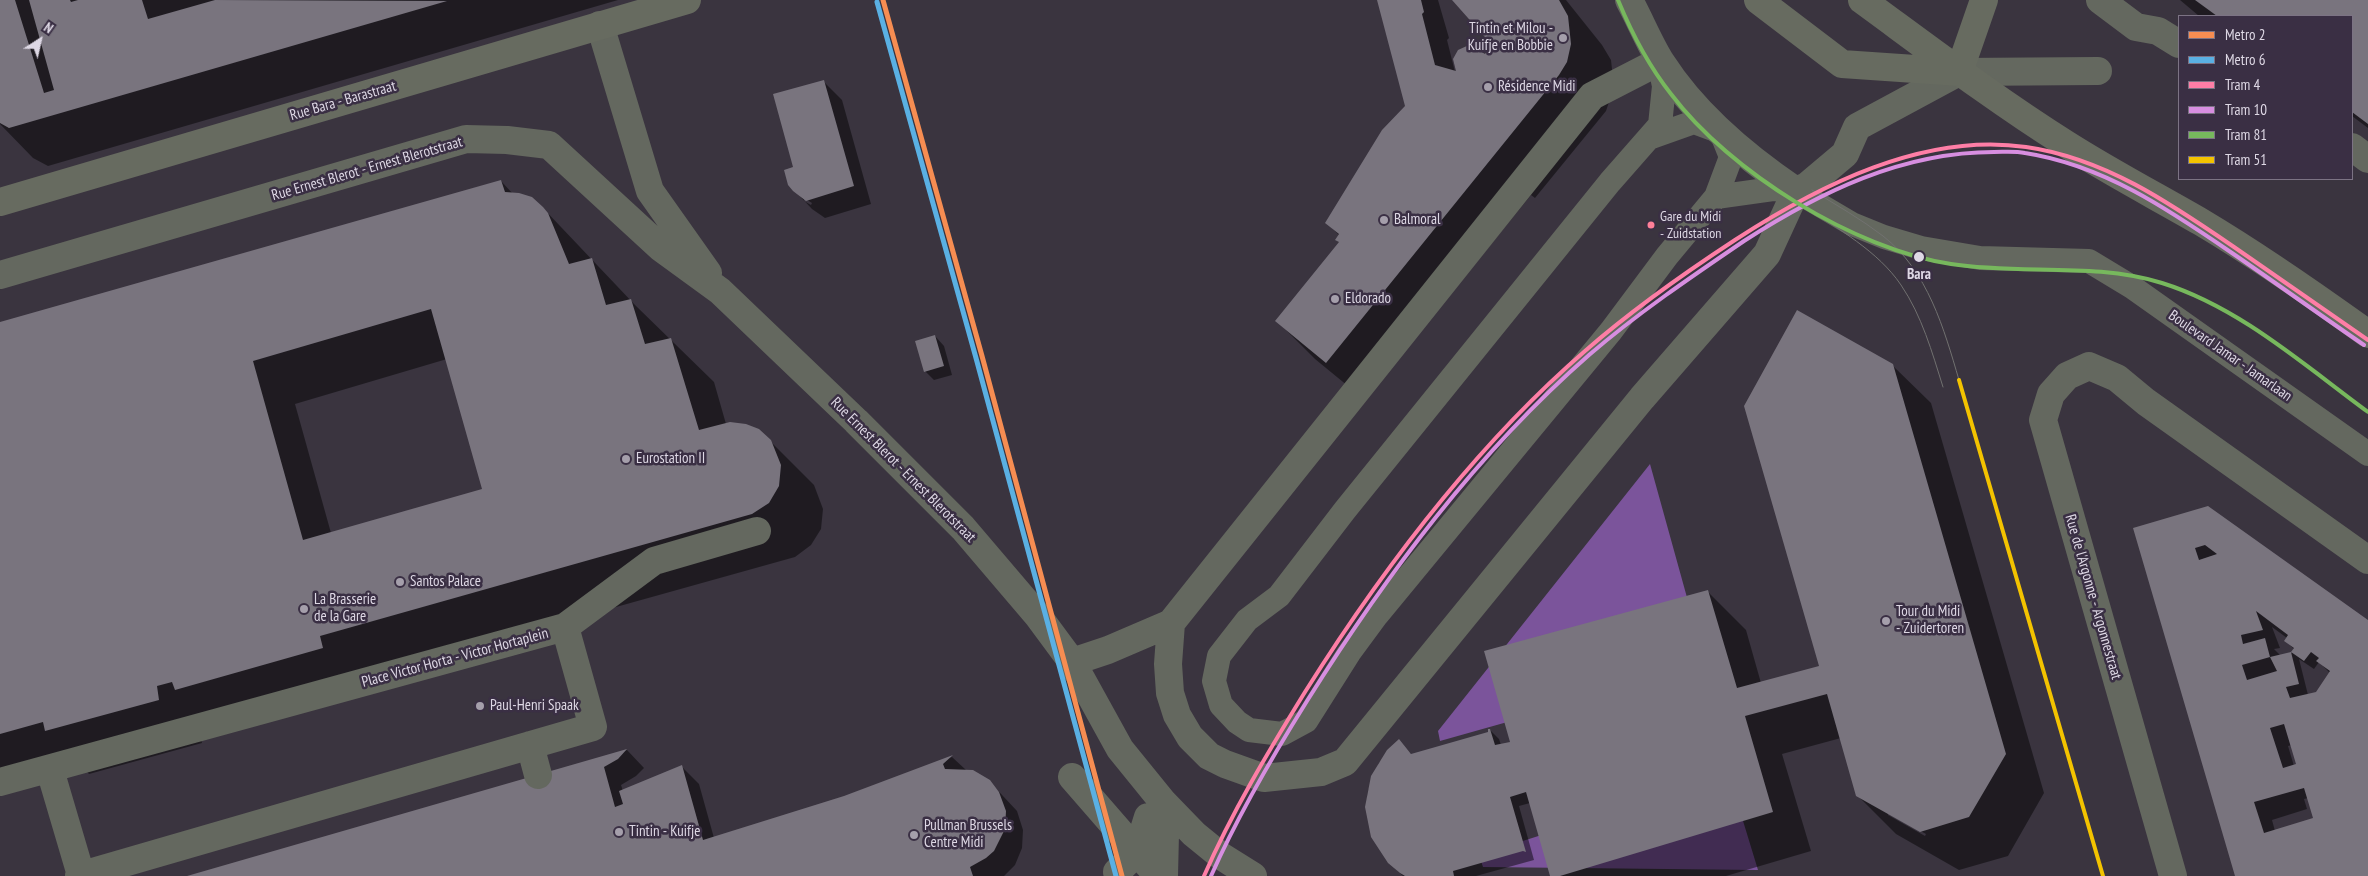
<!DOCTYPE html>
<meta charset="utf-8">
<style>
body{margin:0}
#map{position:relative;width:2368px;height:876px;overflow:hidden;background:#3a343f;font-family:"PT Sans Narrow",sans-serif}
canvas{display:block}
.legend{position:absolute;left:2178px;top:15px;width:175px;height:165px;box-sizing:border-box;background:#3a2f44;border:1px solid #7c7384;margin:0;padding:6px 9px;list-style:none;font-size:15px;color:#ded8e5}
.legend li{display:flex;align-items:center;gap:10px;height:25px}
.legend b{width:25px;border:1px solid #7c7384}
.north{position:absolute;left:15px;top:15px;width:50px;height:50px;-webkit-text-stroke:4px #3a2f44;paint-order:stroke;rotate:35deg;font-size:14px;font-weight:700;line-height:20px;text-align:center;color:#ded8e5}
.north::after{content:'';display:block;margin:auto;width:18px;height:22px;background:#ded8e5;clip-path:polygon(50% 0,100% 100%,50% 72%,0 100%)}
</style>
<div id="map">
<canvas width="2368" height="876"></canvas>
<ul class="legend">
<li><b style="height:6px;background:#f68d52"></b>Metro 2</li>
<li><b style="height:6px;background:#5ab0e3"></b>Metro 6</li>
<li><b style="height:6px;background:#fe7ea6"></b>Tram 4</li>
<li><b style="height:6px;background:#d78ee0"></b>Tram 10</li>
<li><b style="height:6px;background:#77b85d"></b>Tram 81</li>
<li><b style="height:6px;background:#f3c300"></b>Tram 51</li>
</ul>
<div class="north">N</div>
</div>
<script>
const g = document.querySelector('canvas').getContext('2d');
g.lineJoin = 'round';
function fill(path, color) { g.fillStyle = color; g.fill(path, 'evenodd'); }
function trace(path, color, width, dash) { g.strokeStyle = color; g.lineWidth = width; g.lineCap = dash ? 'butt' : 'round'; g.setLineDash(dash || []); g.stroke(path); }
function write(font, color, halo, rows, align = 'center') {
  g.font = font + ' "PT Sans Narrow",sans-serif'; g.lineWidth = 5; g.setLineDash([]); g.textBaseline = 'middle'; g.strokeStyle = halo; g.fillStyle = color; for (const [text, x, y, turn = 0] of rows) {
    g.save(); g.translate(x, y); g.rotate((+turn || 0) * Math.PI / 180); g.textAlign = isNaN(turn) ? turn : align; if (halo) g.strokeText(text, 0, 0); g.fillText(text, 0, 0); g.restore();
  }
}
fill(new Path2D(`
 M 1650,464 L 1706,666 L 1440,741 L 1438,731 Z
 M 1729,775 L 1758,870 L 1483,867 L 1479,855 Z`), '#7b549b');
fill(new Path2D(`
 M 0,0 L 618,0 L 48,166 L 33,158 L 0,124 Z
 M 1378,0 L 1438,0 L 1449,38 L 1447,40 L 1455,72 L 1485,56 L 1494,45 L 1455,0 L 1566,0 L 1602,45 L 1611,60 L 1614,87 L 1606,111 L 1535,198 L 1531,195 L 1365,400 L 1315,359 L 1277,321 L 1340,243 L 1340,236 L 1327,223 L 1408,106 Z
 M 2180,0 L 2368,0 L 2368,128 L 2352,116 L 2352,16 L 2199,16 Z
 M 824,82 L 842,100 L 871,204 L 825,218 L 812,209 L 794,190 L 794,168 ZM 804,198 L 812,203 L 811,205 L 804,201 Z
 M 501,181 L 513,194 L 542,207 L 635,305 L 714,382 L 726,424 L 770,441 L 814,485 L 823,509 L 821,529 L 811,545 L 795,557 L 362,678 L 199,729 L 202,743 L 89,774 L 81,765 L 0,788 L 0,325 ZM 447,359 L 484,490 L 331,533 L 295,404 Z
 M 935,336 L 944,346 L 952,375 L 934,380 L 925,371 Z
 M 1892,365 L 1931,403 L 2044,793 L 2008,856 L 1959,870 L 1896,834 L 1857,795 L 1841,738 L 1782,754 L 1811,851 L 1726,876 L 1551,876 L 1530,803 L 1519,806 L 1534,860 L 1476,876 L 1403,876 L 1389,862 L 1366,807 L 1368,791 L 1379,763 L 1399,741 L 1412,755 L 1489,733 L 1490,730 L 1499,739 L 1501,745 L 1509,743 L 1707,591 L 1746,630 L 1761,683 L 1820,667 ZM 1888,813 L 1926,834 L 1925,836 L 1888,815 Z
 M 2208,507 L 2368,622 L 2368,876 L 2236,876 L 2135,529 ZM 2272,627 L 2287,638 L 2285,640 L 2294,649 L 2292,653 L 2281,656 L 2274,649 L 2280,648 ZM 2299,659 L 2314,669 L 2319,662 L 2330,673 L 2317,693 L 2308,695 ZM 2292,745 L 2299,769 L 2294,766 L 2288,746 ZM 2308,798 L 2315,819 L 2275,831 L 2272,820 L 2307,809 L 2304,799 Z
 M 627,750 L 644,768 L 636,776 L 621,785 L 623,791 L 681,766 L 699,784 L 714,838 L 845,797 L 952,757 L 966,770 L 989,781 L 1017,811 L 1023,830 L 1022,848 L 1015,865 L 1004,876 L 190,876 Z`), '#0007');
fill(new Path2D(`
 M 0,0 L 15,0 L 44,93 L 54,90 L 29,0 L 70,0 L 71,2 L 78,0 L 142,0 L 148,19 L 215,0 L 447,1 L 9,128 L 0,123 Z
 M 1377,0 L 1421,0 L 1424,12 L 1422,14 L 1435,65 L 1456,71 L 1453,59 L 1458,50 L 1469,45 L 1485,54 L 1492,45 L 1452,0 L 1559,0 L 1568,16 L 1571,44 L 1567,62 L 1559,75 L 1326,363 L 1275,321 L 1339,242 L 1335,240 L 1339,234 L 1325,223 L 1382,130 L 1405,106 Z
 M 2195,0 L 2368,0 L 2368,124 L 2352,112 L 2352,16 L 2217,16 Z
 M 824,80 L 854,186 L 806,201 L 793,191 L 788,185 L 784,170 L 793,167 L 773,94 Z
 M 501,180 L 505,192 L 519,193 L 532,197 L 543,207 L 548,213 L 569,264 L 592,258 L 606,305 L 631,299 L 645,344 L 671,338 L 699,430 L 730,422 L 746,424 L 759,429 L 771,440 L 781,465 L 779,486 L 769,503 L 752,514 L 320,636 L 323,648 L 175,690 L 172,682 L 157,686 L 159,700 L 45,731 L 43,722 L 0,734 L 0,322 ZM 431,309 L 482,489 L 303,540 L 253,361 Z
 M 1797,310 L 1893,364 L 2006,754 L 1969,817 L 1920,832 L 1856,796 L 1827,694 L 1745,716 L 1773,812 L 1560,876 L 1550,876 L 1526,792 L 1510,797 L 1526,852 L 1523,851 L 1453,871 L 1454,876 L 1405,876 L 1400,873 L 1388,863 L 1371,837 L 1365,807 L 1371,776 L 1387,750 L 1399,739 L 1411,754 L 1488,732 L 1488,729 L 1490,729 L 1495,745 L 1510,742 L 1484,651 L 1708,590 L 1737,688 L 1819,666 L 1744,406 Z
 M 935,335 L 944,366 L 924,372 L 915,341 Z
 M 2208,506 L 2368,620 L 2368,876 L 2235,876 L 2133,528 ZM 2205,545 L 2217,554 L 2199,560 L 2195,548 ZM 2256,611 L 2288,635 L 2284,641 L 2294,648 L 2291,652 L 2270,657 L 2277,671 L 2247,680 L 2242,665 L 2270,657 L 2265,638 L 2243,644 L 2241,635 L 2263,630 ZM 2291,652 L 2304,661 L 2311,652 L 2319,658 L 2316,661 L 2330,671 L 2316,692 L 2290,698 L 2286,687 L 2299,684 ZM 2284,724 L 2296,764 L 2283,768 L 2270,728 ZM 2304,788 L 2313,818 L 2264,833 L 2254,802 Z
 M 627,749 L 618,759 L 604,767 L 615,807 L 623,804 L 619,791 L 682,765 L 703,840 L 844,796 L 953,755 L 943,764 L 945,769 L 973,770 L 990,780 L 999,792 L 1006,811 L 1005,829 L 994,851 L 986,858 L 970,867 L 973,876 L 187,876 Z`), '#79747e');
trace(new Path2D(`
 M 1649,138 L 1694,122 L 1721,132 L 1731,157 L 1716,197 L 1667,256 L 1611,331 L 1377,615 L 1349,653 L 1306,721 L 1282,734 L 1249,730 L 1237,722 L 1221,705 L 1214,681 L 1219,656 L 1247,620 L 1279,596 L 1345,510 L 1610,182 L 1660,125 L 1664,86 L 1658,57
 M 1716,197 L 1773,189 L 1796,191 L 1852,224 L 1884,237 L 1921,248 L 1980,258 L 2089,261 L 2132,287 L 2368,454`), '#64685f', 24);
trace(new Path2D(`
 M 1629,0 C 1640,20 1649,43 1661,62 C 1695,115 1744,156 1796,191
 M 2100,0 L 2136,27 L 2158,31 L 2179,44
 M 600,25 L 650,191 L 708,273
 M 2352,147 L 2368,159
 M 1796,191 L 1807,186 L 1845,154 L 1857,127 L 1959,72 L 2098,71
 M 0,275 L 466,139 L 507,140 L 549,145 L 661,248 L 720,291 L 856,421 L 963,528 L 1038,616 L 1072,662 L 1120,749 L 1163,802 L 1194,834 L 1221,856 L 1253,876
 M 1171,623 L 1168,664 L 1170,693 L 1177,715 L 1190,737 L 1209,756 L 1225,764 L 1264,778 L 1321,772 L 1345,762 L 1642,398 L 1767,254 L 1796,191
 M 565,627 L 654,561 L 757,531
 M 1072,662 L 1108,650 L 1171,623 L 1592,96 L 1660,61
 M 530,745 L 538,775
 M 50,770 L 81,875
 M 1072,777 L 1158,876
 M 0,782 L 565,627 L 593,727 L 79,876
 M 1117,872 L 1137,852 L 1148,817
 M 1164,876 L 1165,834
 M 2173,876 L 2043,420 L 2051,394 L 2067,376 L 2089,366 L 2117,378 L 2146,402 L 2368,560`), '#64685f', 28);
trace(new Path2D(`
 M 1758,0 L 1842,64 L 1959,72
 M 1862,0 C 1929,49 1996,100 2066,144 C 2110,172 2156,196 2201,222 C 2258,256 2314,295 2368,334
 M 1959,72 L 1984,0
 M 0,202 L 687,0`), '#676b60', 28);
trace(new Path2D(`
 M 1812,190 C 1836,205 1861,219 1883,236 C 1928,271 1944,329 1959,380
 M 1804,206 C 1838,229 1878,251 1901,285 C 1922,316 1932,352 1943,387`), '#717170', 1);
trace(new Path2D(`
 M 1204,876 C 1232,812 1268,752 1305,692 C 1383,568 1474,447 1585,351 C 1632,310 1683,274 1735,240 C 1818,186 1923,132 2026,147 C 2104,158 2170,203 2234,247 C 2279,278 2323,309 2368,340`), '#fe7ea6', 4);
trace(new Path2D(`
 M 1211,876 C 1238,815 1272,757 1307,701 C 1386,575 1477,453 1589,355 C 1638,313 1691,277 1744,241 C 1820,192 1902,152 1994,152 C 2005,152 2015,151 2025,153 C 2103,165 2168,209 2232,253 C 2276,283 2320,315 2364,345`), '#d78ee0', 4);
trace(new Path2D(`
 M 1618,0 C 1632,34 1648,65 1671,94 C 1730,172 1854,249 1951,264 C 2021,275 2094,262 2162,283 C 2239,307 2304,365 2368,412`), '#77b85d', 4);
trace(new Path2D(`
 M 1959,380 L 2103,876`), '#f3c300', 4);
trace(new Path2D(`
 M 883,0 L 982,356 L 1122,876`), '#f68d52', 5);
trace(new Path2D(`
 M 877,2 L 976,358 L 1116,876`), '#5ab0e3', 5);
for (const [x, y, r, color] of [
 [1563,38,5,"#a59fab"],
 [1488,87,5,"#a59fab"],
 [1384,220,5,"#a59fab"],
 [1651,225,4.5,"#ff8098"],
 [1919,257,6,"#ded8e5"],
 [1335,299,5,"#a59fab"],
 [626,459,5,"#a59fab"],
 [400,582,5,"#a59fab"],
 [304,609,5,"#a59fab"],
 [1886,621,5,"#a59fab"],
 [480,706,5,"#a59fab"],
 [619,832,5,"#a59fab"],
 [914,835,5,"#a59fab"]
]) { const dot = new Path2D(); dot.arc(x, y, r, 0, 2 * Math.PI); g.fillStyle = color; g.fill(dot); trace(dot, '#3a2f44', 2); }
write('14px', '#ded8e5', '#3a2f44', [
 ["Gare du Midi",1660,217],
 ["- Zuidstation",1660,234]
], 'left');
write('15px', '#ded8e5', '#3a2f44', [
 ["Tintin et Milou -",1553,29,"right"],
 ["Kuifje en Bobbie",1553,46,"right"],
 ["Résidence Midi",1498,87],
 ["Balmoral",1394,220],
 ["Eldorado",1345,299],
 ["Eurostation II",636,459],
 ["Santos Palace",410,582],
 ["La Brasserie",314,600],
 ["de la Gare",314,617],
 ["Tour du Midi",1896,612],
 ["- Zuidertoren",1896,629],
 ["Paul-Henri Spaak",490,706],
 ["Pullman Brussels",924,826],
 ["Centre Midi",924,843],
 ["Tintin - Kuifje",629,832]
], 'left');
write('15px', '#ded8e5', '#3a2f44', [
 ["Rue Bara - Barastraat",343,101,-16],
 ["Rue Ernest Blerot - Ernest Blerotstraat",367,169,-16],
 ["Boulevard Jamar - Jamarlaan",2230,356,35],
 ["Rue Ernest Blerot - Ernest Blerotstraat",903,470,45],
 ["Rue de l'Argonne - Argonnestraat",2093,597,74],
 ["Place Victor Horta - Victor Hortaplein",455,658,-15]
]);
write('bold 15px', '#ded8e5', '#3a2f44', [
 ["Bara",1919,275]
]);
</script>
